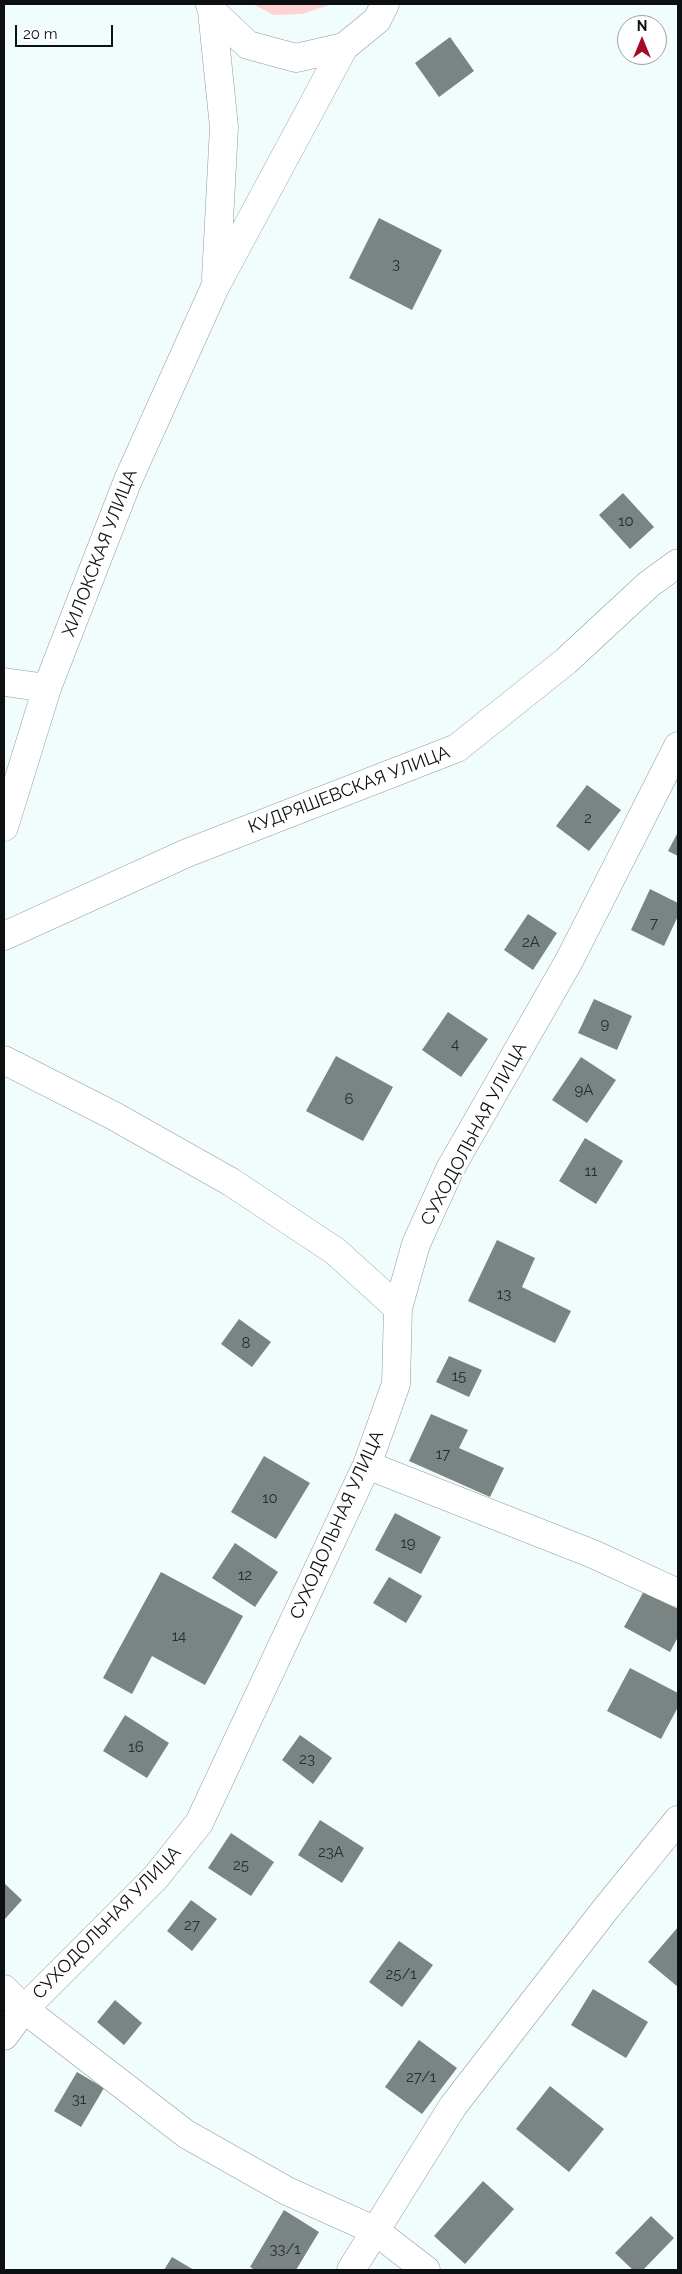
<!DOCTYPE html>
<meta charset="utf-8">
<style>
body{margin:0}
#map{position:relative;width:682px;height:2274px;overflow:hidden;background:#f1fdfc;font-family:Raleway,sans-serif}
canvas{display:block}
.frame{position:absolute;inset:0;border:5px solid #0c1010;pointer-events:none}
.north{position:absolute;left:617px;top:15px;width:50px;height:50px;box-sizing:border-box;background:#fff;border:1px solid #9e9f9f;border-radius:50%;rotate:0deg;font-size:14px;font-weight:700;line-height:20px;text-align:center;color:#0c1010}
.north::after{content:'';display:block;margin:auto;width:18px;height:22px;background:#a40925;clip-path:polygon(50% 0,100% 100%,50% 72%,0 100%)}
.scale{position:absolute;left:15px;top:25px;width:98px;height:22px;box-sizing:border-box;border:2px solid #0c1010;border-top:0;padding-left:6px;font-size:15px;line-height:18px;white-space:nowrap;color:#0c1010;-webkit-text-stroke:4px #fff;paint-order:stroke}
</style>
<div id="map">
<canvas width="682" height="2274"></canvas>
<div class="frame"></div>
<div class="north">N</div>
<div class="scale">20 m</div>
</div>
<script>
const g = document.querySelector('canvas').getContext('2d');
g.lineJoin = 'round';
function fill(path, color) { g.fillStyle = color; g.fill(path, 'evenodd'); }
function trace(path, color, width, dash) { g.strokeStyle = color; g.lineWidth = width; g.lineCap = dash ? 'butt' : 'round'; g.setLineDash(dash || []); g.stroke(path); }
function write(font, color, halo, rows, align = 'center') {
  g.font = font + ' Raleway,sans-serif'; g.lineWidth = 4.5; g.setLineDash([]); g.textBaseline = 'middle'; g.strokeStyle = halo; g.fillStyle = color; for (const [text, x, y, turn = 0] of rows) {
    g.save(); g.translate(x, y); g.rotate((+turn || 0) * Math.PI / 180); g.textAlign = isNaN(turn) ? turn : align; if (halo) g.strokeText(text, 0, 0); g.fillText(text, 0, 0); g.restore();
  }
}
fill(new Path2D(`
 M 253,4 L 332,4 L 302,14 L 273,15 Z`), '#fed3d1');
fill(new Path2D(`
 M 450,37 L 474,71 L 439,97 L 415,63 Z
 M 379,218 L 442,250 L 412,310 L 349,278 Z
 M 623,493 L 654,527 L 630,549 L 599,515 Z
 M 587,785 L 621,810 L 589,851 L 556,826 Z
 M 678,832 L 678,856 L 668,851 Z
 M 650,889 L 678,903 L 678,916 L 664,946 L 631,930 Z
 M 528,914 L 557,933 L 533,970 L 504,950 Z
 M 594,999 L 632,1016 L 617,1050 L 578,1033 Z
 M 448,1012 L 488,1039 L 461,1077 L 422,1050 Z
 M 336,1056 L 393,1087 L 363,1141 L 306,1111 Z
 M 581,1057 L 616,1080 L 587,1123 L 552,1100 Z
 M 585,1138 L 623,1161 L 596,1204 L 559,1181 Z
 M 497,1240 L 535,1258 L 522,1287 L 571,1311 L 555,1343 L 468,1301 Z
 M 239,1319 L 271,1342 L 252,1367 L 221,1344 Z
 M 449,1356 L 482,1370 L 469,1397 L 436,1382 Z
 M 431,1414 L 468,1430 L 459,1448 L 504,1468 L 490,1497 L 409,1461 Z
 M 264,1456 L 310,1483 L 276,1539 L 231,1512 Z
 M 395,1513 L 441,1537 L 421,1574 L 375,1550 Z
 M 235,1543 L 278,1572 L 255,1607 L 212,1578 Z
 M 161,1572 L 243,1616 L 205,1685 L 152,1656 L 132,1694 L 103,1678 Z
 M 389,1577 L 422,1596 L 406,1623 L 373,1603 Z
 M 644,1591 L 678,1609 L 678,1637 L 670,1652 L 624,1627 Z
 M 630,1668 L 678,1693 L 678,1707 L 661,1739 L 607,1711 Z
 M 125,1715 L 169,1743 L 147,1778 L 103,1751 Z
 M 300,1735 L 332,1758 L 313,1784 L 282,1760 Z
 M 320,1820 L 364,1848 L 342,1883 L 298,1855 Z
 M 231,1833 L 274,1862 L 251,1896 L 208,1868 Z
 M 4,1883 L 22,1900 L 4,1920 Z
 M 191,1900 L 217,1919 L 192,1951 L 167,1931 Z
 M 678,1927 L 678,1987 L 648,1962 Z
 M 399,1941 L 433,1965 L 402,2007 L 369,1982 Z
 M 593,1989 L 648,2022 L 626,2058 L 571,2025 Z
 M 115,2000 L 142,2023 L 124,2045 L 97,2022 Z
 M 419,2040 L 457,2068 L 422,2114 L 385,2087 Z
 M 77,2072 L 104,2088 L 81,2127 L 54,2111 Z
 M 550,2086 L 604,2129 L 569,2172 L 516,2129 Z
 M 483,2181 L 514,2209 L 465,2264 L 434,2236 Z
 M 284,2210 L 319,2232 L 296,2270 L 255,2270 L 250,2267 Z
 M 651,2216 L 674,2238 L 643,2270 L 633,2270 L 615,2253 Z
 M 172,2257 L 194,2270 L 164,2270 Z`), '#798483');
const minor = new Path2D(`
 M 4,682 L 47,688
 M 4,936 L 187,853 L 457,748 L 566,661 L 649,584 L 678,563
 M 4,1060 L 114,1116 L 231,1182 L 335,1251 L 398,1308
 M 367,1465 L 593,1554 L 678,1593
 M 4,1989 L 24,2009 L 186,2134 L 287,2191 L 374,2230 L 426,2270
 M 4,2036 L 24,2009 L 156,1877 L 199,1823 L 367,1465 L 396,1384 L 398,1308 L 416,1244 L 450,1169 L 569,961 L 678,746
 M 351,2270 L 453,2106 L 604,1911 L 678,1820`);
const primary = new Path2D(`
 M 210,5 L 212,11 L 248,45 L 296,58 L 344,47 L 377,20 L 385,4
 M 212,11 L 224,127 L 216,278
 M 4,827 L 47,688 L 128,480 L 215,287 L 344,47`);
trace(minor, '#909c9a', 29);
trace(primary, '#909c9a', 29);
trace(minor, '#fff', 28);
trace(primary, '#fff', 28);
write('15px', '#272d2d', null, [
 ["3",396,264],
 ["10",626,521],
 ["2",588,818],
 ["7",654,923],
 ["2А",531,942],
 ["9",605,1024],
 ["4",455,1044],
 ["9А",584,1090],
 ["6",349,1099],
 ["11",591,1171],
 ["13",504,1294],
 ["8",246,1343],
 ["15",459,1376],
 ["17",443,1454],
 ["10",270,1498],
 ["19",408,1543],
 ["12",245,1575],
 ["14",179,1636],
 ["16",136,1747],
 ["23",307,1759],
 ["23А",331,1852],
 ["25",241,1865],
 ["27",192,1925],
 ["25/1",401,1974],
 ["27/1",421,2077],
 ["31",79,2099],
 ["33/1",285,2249]
]);
write('18px', '#0c1010', '#fff', [
 ["ХИЛОКСКАЯ УЛИЦА",100,553,-69],
 ["КУДРЯШЕВСКАЯ УЛИЦА",349,790,-21],
 ["СУХОДОЛЬНАЯ УЛИЦА",474,1134,-62],
 ["СУХОДОЛЬНАЯ УЛИЦА",337,1525,-66],
 ["СУХОДОЛЬНАЯ УЛИЦА",107,1923,-46]
]);
</script>
